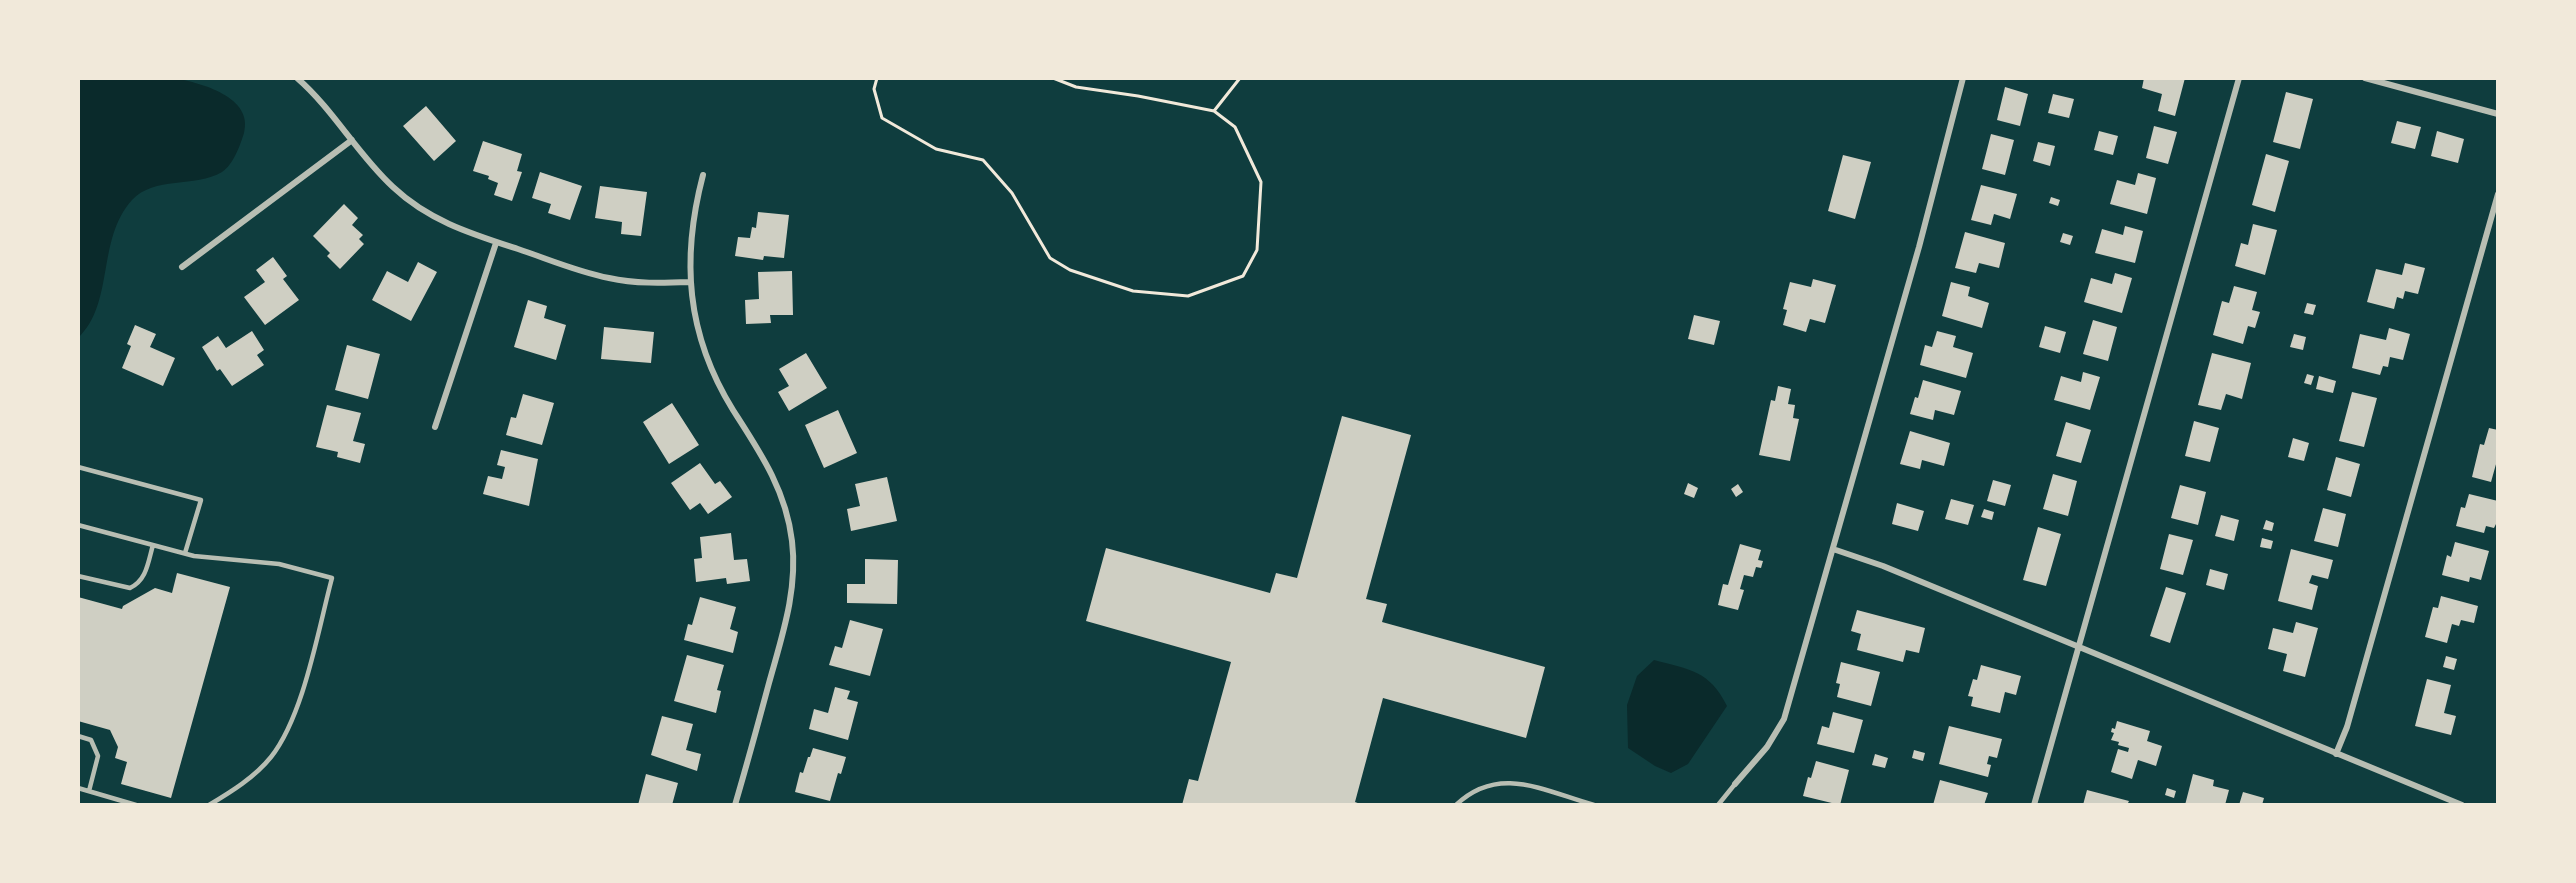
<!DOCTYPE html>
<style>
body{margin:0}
#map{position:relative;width:2576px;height:883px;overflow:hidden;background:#0f3d3e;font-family:"IBM Plex Serif",serif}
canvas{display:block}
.frame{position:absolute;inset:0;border:80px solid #f1e9da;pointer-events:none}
</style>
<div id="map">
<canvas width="2576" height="883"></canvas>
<div class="frame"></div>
</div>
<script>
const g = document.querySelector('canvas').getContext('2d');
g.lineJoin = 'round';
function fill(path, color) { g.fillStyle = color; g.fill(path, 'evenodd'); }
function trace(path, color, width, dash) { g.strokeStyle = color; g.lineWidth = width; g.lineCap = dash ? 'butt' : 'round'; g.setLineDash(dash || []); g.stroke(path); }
fill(new Path2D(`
 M 78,78 C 99,78 121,78 142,78 C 152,78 164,77 174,78 C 201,83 254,97 244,133 C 240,146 233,165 222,172 C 195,188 154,176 132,200 C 96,240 115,303 78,338 Z
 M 1654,660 C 1690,670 1709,670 1727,706 L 1688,764 L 1671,773 L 1655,766 L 1628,748 L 1627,705 L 1637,676 Z`), '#0a2a2b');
fill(new Path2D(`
 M 2144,78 L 2185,78 L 2175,116 L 2158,111 L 2162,94 L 2142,88 Z
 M 2005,87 L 2028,94 L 2020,126 L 1997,120 Z
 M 2286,92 L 2313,99 L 2300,149 L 2273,142 Z
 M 2053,94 L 2074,99 L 2069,118 L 2048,113 Z
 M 426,106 L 456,141 L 434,161 L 403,126 Z
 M 2397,121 L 2421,127 L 2415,149 L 2391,143 Z
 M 2154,126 L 2177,132 L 2168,164 L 2146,158 Z
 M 2099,131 L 2118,136 L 2113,155 L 2094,150 Z
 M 2437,131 L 2464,139 L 2458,163 L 2431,156 Z
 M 1991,134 L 2014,140 L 2005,175 L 1982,169 Z
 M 483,141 L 522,154 L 517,171 L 522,172 L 512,201 L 494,195 L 498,183 L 488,179 L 489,176 L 473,171 Z
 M 2038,142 L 2055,146 L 2050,166 L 2033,161 Z
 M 2266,154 L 2289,161 L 2275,212 L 2252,205 Z
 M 1843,155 L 1871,162 L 1855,219 L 1828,211 Z
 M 540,172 L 582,186 L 570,220 L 548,213 L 551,204 L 532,198 Z
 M 2138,173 L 2156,178 L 2147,214 L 2110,204 L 2117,180 L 2135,185 Z
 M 1981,185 L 2017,194 L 2010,219 L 1994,214 L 1991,225 L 1971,220 Z
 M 600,186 L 647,192 L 641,236 L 621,234 L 622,222 L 595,218 Z
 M 2051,197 L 2060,200 L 2058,206 L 2049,203 Z
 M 344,204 L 358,218 L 352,225 L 363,235 L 359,239 L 364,244 L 340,269 L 327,256 L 330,253 L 313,236 Z
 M 758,212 L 789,215 L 784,258 L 764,256 L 763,260 L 735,256 L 738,237 L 750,238 L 752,227 L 756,228 Z
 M 2253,224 L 2277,230 L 2265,275 L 2235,266 L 2241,243 L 2248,245 Z
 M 2125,226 L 2143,231 L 2135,263 L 2095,253 L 2102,229 L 2123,235 Z
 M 1965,232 L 2005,243 L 1999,268 L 1979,263 L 1976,273 L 1955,268 Z
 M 2063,233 L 2073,236 L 2070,245 L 2060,242 Z
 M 273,257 L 287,276 L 283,279 L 299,300 L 265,325 L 244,297 L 265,282 L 256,270 Z
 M 418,262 L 437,272 L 411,321 L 372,300 L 387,271 L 408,282 Z
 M 2405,263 L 2425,268 L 2418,294 L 2405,291 L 2403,299 L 2397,297 L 2394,309 L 2367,302 L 2376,269 L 2402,275 Z
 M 792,271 L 793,315 L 770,315 L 771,323 L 746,324 L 745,300 L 759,299 L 758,272 Z
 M 2115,273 L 2132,278 L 2122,313 L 2084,302 L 2091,278 L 2112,284 Z
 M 1813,279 L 1836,285 L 1825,323 L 1810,319 L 1806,332 L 1783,325 L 1787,310 L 1783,309 L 1790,282 L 1811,287 Z
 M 1951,282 L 1970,287 L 1968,296 L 1989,303 L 1982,328 L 1942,316 Z
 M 2234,286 L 2257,292 L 2252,310 L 2260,312 L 2255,328 L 2248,326 L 2243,344 L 2213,335 L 2222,301 L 2229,303 Z
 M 528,300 L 547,306 L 544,318 L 566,325 L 556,360 L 514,347 Z
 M 2307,303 L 2316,305 L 2313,315 L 2304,313 Z
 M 1694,315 L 1720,321 L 1714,345 L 1688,339 Z
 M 2093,320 L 2117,327 L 2108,361 L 2083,354 Z
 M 135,325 L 156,334 L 150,347 L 175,358 L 163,386 L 122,368 L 131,346 L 127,344 Z
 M 2045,326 L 2066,332 L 2060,353 L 2039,347 Z
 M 604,327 L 654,332 L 651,363 L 601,359 Z
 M 2389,328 L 2410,334 L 2403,360 L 2390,357 L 2388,367 L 2383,366 L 2380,375 L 2352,368 L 2360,334 L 2386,340 Z
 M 252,331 L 264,350 L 257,355 L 264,365 L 232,386 L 220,369 L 217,371 L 202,347 L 218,336 L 226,348 Z
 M 1937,331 L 1956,336 L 1953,347 L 1973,353 L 1966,378 L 1920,365 L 1925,345 L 1932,347 Z
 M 2294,334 L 2306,337 L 2303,350 L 2290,347 Z
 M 347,345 L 380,354 L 368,399 L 335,390 Z
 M 806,353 L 827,388 L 789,411 L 778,392 L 789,386 L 779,369 Z
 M 2212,353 L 2251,363 L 2242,399 L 2226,394 L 2221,410 L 2198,405 Z
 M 2083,372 L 2100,377 L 2090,410 L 2054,400 L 2061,376 L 2081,382 Z
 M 2307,374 L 2314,376 L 2311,385 L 2304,383 Z
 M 2319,376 L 2336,381 L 2333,393 L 2316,389 Z
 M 1923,380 L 1961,391 L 1954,415 L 1935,410 L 1933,420 L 1910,414 L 1915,397 L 1918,398 Z
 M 1778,386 L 1791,389 L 1788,404 L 1795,405 L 1793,418 L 1799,419 L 1790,461 L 1759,455 L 1771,400 L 1775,401 Z
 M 2352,392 L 2377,398 L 2364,447 L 2339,441 Z
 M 523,394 L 554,403 L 542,445 L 506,435 L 511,417 L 516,418 Z
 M 672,403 L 699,445 L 669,464 L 643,422 Z
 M 327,405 L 361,413 L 353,441 L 365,444 L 360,463 L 337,457 L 338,452 L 316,447 Z
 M 838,410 L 857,453 L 824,468 L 805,425 Z
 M 1342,416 L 1411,435 L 1366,599 L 1387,604 L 1382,622 L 1545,667 L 1526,738 L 1383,698 L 1355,802 L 1363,805 L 1182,805 L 1189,779 L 1198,781 L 1231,662 L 1086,621 L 1106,548 L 1270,593 L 1276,573 L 1297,578 Z
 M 2194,421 L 2219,428 L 2210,462 L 2185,456 Z
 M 2066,422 L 2091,430 L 2081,463 L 2056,456 Z
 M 2489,428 L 2498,430 L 2498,457 L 2491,482 L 2472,477 L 2480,444 L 2484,445 Z
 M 1910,431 L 1950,443 L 1944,466 L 1922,460 L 1920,469 L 1900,464 Z
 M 2293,438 L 2309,443 L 2304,461 L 2288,457 Z
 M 501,450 L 538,459 L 529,506 L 483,494 L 488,476 L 502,479 L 505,467 L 497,465 Z
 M 2336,457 L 2360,464 L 2351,497 L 2327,490 Z
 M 700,463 L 715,484 L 720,481 L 732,497 L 708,514 L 700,503 L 690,510 L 671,483 Z
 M 2053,474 L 2077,481 L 2068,516 L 2043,509 Z
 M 887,477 L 897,521 L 851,531 L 847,509 L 860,506 L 855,484 Z
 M 1993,480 L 2011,485 L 2005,506 L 1987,501 Z
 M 1688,483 L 1698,488 L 1694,498 L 1684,494 Z
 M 1738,484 L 1743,492 L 1736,497 L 1731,489 Z
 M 2180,485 L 2206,492 L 2198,525 L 2171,518 Z
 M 2469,494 L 2498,501 L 2498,520 L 2494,528 L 2486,526 L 2484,533 L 2456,526 L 2461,507 L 2465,508 Z
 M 1951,499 L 1974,505 L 1968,525 L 1945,519 Z
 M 1897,503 L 1924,511 L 1918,531 L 1892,524 Z
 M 2323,508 L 2346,514 L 2338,547 L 2314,541 Z
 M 1984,509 L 1994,512 L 1992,520 L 1981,517 Z
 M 2221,515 L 2239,520 L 2234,541 L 2215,536 Z
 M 2266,520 L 2274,523 L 2272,531 L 2263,529 Z
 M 2038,527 L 2061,534 L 2046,586 L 2023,580 Z
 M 731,533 L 734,560 L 747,559 L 750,581 L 727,584 L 726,578 L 696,582 L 694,559 L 702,558 L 700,537 Z
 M 2169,534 L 2193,540 L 2183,575 L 2160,569 Z
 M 2262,538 L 2273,541 L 2271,549 L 2260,547 Z
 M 2455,542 L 2489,551 L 2481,580 L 2470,577 L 2469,582 L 2442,575 L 2447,555 L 2451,557 Z
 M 1740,544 L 1761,550 L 1758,560 L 1763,561 L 1761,568 L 1756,567 L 1753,577 L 1744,575 L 1740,589 L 1744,590 L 1738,610 L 1718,605 L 1723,584 L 1728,585 Z
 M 2291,549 L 2333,560 L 2328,579 L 2312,575 L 2309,583 L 2318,586 L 2312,610 L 2278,601 Z
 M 865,559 L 898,560 L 897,604 L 847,603 L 847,584 L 865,584 Z
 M 2210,569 L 2228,574 L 2224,590 L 2206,585 Z
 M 177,573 L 230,587 L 171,798 L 121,784 L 127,762 L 115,758 L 118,747 L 110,730 L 78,721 L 78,597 L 122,609 L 123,606 L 155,588 L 172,593 Z
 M 2166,587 L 2186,593 L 2170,643 L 2150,636 Z
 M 2441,596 L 2478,606 L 2474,623 L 2461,620 L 2459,626 L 2452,624 L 2447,643 L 2425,637 L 2433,607 L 2438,608 Z
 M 700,597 L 736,607 L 730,629 L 738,632 L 733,653 L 684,640 L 688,624 L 692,625 Z
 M 1857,610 L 1925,628 L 1919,653 L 1906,650 L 1903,662 L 1857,650 L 1861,634 L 1851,631 Z
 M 850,620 L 883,629 L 870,676 L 829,665 L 835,646 L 842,648 Z
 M 2296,622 L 2318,628 L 2305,677 L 2283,671 L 2287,654 L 2268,649 L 2273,628 L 2293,633 Z
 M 687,655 L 724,665 L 717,690 L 721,691 L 716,713 L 674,701 Z
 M 2446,656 L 2457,659 L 2454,670 L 2443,667 Z
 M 1841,662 L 1880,672 L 1871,706 L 1837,697 L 1840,684 L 1836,683 Z
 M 1981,665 L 2021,676 L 2016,695 L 2005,692 L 2000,713 L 1971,706 L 1973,697 L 1968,696 L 1973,679 L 1977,680 Z
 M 2427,679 L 2451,685 L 2444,713 L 2456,716 L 2451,735 L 2415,726 Z
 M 835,687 L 850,691 L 847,699 L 858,702 L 848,740 L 809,729 L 814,709 L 828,713 Z
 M 1833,712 L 1863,720 L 1854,753 L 1817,744 L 1822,726 L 1829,728 Z
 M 662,716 L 693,724 L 686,750 L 701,754 L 697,771 L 651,755 Z
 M 2117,721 L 2150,731 L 2147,741 L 2162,746 L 2156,766 L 2138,760 L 2132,779 L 2111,772 L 2118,749 L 2128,752 L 2129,748 L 2118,745 L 2119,742 L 2111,740 L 2114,733 L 2111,732 L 2112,728 L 2115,729 Z
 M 1949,726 L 2002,739 L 1997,758 L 1989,756 L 1987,764 L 1991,765 L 1988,777 L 1939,764 Z
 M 813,748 L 846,757 L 841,774 L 838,773 L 830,801 L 795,792 L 800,772 L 803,773 L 808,757 L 810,757 Z
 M 1914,750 L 1925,753 L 1923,761 L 1912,758 Z
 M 1875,754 L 1888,758 L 1885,768 L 1872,765 Z
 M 1816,761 L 1849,770 L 1840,805 L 1803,796 L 1808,777 L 1811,778 Z
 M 646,774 L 678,783 L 672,805 L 638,805 Z
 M 2193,774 L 2214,780 L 2213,786 L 2229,790 L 2225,805 L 2185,805 Z
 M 1940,780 L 1988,793 L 1984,805 L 1933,805 Z
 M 2167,788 L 2176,791 L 2174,798 L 2165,795 Z
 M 2087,790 L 2129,801 L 2127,805 L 2083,805 Z
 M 2243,792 L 2264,798 L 2262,805 L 2239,805 Z`), '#cfcfc3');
trace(new Path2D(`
 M 877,78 L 874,89 L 882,118 L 936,149 L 983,160 L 1012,193 L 1050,258 L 1070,270 L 1133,291 L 1188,296 L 1243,276 L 1257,250 L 1261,182 L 1235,127 L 1214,111
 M 1053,78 L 1076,87 L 1138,96 L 1214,111 L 1240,78`), '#f1e9da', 3);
trace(new Path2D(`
 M 78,467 L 201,500 L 185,553
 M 78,525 L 194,556 L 279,564 L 332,578 C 318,630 304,715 271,757 C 255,777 231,792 209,805
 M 78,576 L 130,588 C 147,580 148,562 153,545
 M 78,736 L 91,740 L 98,756 L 89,791
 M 78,788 L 136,805
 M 1456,805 C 1499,764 1544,791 1594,805
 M 1718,805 L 1735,784`), '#b8beb3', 4.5);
trace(new Path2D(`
 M 297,78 C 334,110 357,154 393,187 C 429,221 472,234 518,249 C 548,259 578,272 609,278 C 635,284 663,283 690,282
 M 2365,78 L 2498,114
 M 703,175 C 681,259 686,334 733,410 C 760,452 786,490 792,541 C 798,590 782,636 769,683 C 758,724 747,764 735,805
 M 182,267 L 352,140
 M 435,427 L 496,243
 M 1833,549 L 1883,566 L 2462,805
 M 2336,754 L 2347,727 L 2498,194
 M 1735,784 L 1767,747 L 1784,719 L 1919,247 L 1963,78
 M 2034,805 L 2239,78`), '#b8beb3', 6);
</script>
